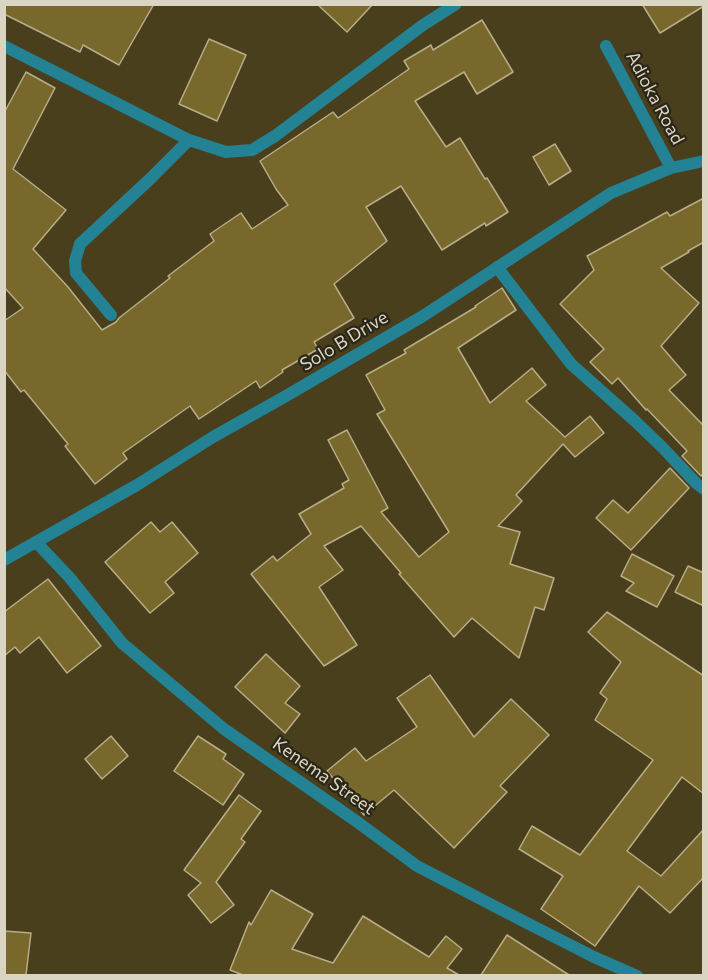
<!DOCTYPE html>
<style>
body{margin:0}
#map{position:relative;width:708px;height:980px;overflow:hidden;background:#493f1d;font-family:Commissioner,sans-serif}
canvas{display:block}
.frame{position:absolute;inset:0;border:6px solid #dad5c2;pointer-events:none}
</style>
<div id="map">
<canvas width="708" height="980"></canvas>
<div class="frame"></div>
</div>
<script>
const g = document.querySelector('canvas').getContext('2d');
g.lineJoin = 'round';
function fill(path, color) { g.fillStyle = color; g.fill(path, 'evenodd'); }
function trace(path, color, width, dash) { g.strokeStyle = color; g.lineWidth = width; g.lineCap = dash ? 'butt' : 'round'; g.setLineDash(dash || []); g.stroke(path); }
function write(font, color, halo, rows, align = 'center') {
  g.font = font + ' Commissioner,sans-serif'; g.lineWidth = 4.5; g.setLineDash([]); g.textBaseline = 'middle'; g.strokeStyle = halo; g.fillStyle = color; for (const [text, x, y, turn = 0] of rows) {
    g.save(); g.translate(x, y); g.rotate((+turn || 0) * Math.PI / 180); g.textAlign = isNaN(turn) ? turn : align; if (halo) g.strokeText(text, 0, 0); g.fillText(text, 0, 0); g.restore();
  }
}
const building = new Path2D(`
 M 4,4 L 154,4 L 119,65 L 83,45 L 80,52 L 4,14 Z
 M 317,4 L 373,4 L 347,32 Z
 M 642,4 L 704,4 L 704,6 L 660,33 Z
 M 482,20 L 513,72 L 477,94 L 464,72 L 415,101 L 446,147 L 460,138 L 485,179 L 487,178 L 508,212 L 486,226 L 485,223 L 442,250 L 401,186 L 366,207 L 387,241 L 334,284 L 354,318 L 314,342 L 318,349 L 282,370 L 283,372 L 260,388 L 256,381 L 199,419 L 190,406 L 123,453 L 127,459 L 95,484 L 65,446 L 68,444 L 24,390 L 21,392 L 4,370 L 4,321 L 23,308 L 4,287 L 4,113 L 26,72 L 55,88 L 13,169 L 66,210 L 33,249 L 68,287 L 102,330 L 116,322 L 119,318 L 170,278 L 168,276 L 214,241 L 210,234 L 241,213 L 252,229 L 288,205 L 276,189 L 260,161 L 333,112 L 338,118 L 409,69 L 404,61 L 431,45 L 433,50 Z
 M 209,39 L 246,55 L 217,121 L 179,104 Z
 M 555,144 L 571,171 L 549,185 L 533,157 Z
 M 704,198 L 704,242 L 688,251 L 689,252 L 661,268 L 699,303 L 661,346 L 686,375 L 669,390 L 704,426 L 704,473 L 701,476 L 682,456 L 687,451 L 647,409 L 646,410 L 618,378 L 612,384 L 590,362 L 604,349 L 560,304 L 594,270 L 587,256 L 667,212 L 670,216 Z
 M 502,288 L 516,310 L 458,348 L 490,403 L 532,368 L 546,385 L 526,401 L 565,437 L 590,416 L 604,433 L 575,457 L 563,444 L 516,495 L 522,501 L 498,526 L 520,532 L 510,564 L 554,578 L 544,610 L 535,607 L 519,658 L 472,618 L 454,637 L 399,574 L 401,573 L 361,526 L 324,546 L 343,570 L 319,587 L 357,645 L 324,666 L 251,574 L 273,556 L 277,561 L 311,534 L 299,514 L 344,488 L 342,484 L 349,480 L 328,440 L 347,430 L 388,508 L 381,512 L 419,557 L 449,532 L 377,414 L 385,410 L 366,375 L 406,353 L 404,350 L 476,307 L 475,306 Z
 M 670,468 L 689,488 L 631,550 L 596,518 L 613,500 L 628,513 Z
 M 151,522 L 160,532 L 172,522 L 198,553 L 165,582 L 174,593 L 150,613 L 105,562 Z
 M 632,554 L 674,576 L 657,607 L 626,591 L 634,583 L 621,576 Z
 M 688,566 L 704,573 L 704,606 L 675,592 Z
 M 48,579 L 101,646 L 67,673 L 39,637 L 20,653 L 15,647 L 4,656 L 4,612 Z
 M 607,612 L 704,676 L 704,794 L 682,777 L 627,851 L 661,876 L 704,829 L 704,877 L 670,913 L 639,886 L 595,946 L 541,909 L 563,876 L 519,849 L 532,826 L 580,855 L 653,760 L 595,720 L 607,699 L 600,693 L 621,662 L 588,632 Z
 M 266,654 L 300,686 L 285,703 L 300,714 L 285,733 L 235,687 Z
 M 430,675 L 474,737 L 511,699 L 549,735 L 500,786 L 507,792 L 454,848 L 394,790 L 364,815 L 327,771 L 355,748 L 366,761 L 417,727 L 397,698 Z
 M 111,736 L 128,756 L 102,779 L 85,759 Z
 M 198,736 L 226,754 L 223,759 L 244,774 L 223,805 L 174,771 Z
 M 239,795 L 261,811 L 241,839 L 245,842 L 216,882 L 234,905 L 211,923 L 188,895 L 201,883 L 184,870 Z
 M 271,890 L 313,914 L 292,949 L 333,963 L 363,916 L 429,957 L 446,936 L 462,949 L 447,968 L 459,975 L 243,975 L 230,970 L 249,922 L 251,925 Z
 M 4,931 L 31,933 L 26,975 L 4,975 Z
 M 507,935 L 569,975 L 481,975 Z`);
fill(building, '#79682c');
trace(building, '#b8ad88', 1.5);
trace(new Path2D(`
 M 4,46 L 189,140 L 226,152 L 252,150 L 275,136 L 423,25 L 456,4
 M 606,46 L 671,168
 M 497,267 L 571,364 L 635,421 L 663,448 L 696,483 L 704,489
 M 111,315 L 76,273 L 75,261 L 80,244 L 150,179 L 189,140
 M 37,543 L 70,578 L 122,643 L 224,729 L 356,821 L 417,866 L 525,922 L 594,957 L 637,976
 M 4,560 L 137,485 L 213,437 L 286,396 L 423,316 L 611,193 L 671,168 L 704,161`), '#238294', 12);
write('18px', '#dad5c2', '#2a2618', [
 ["Adioka Road",655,98,62],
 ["Solo B Drive",344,341,-31],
 ["Kenema Street",324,776,35]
]);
</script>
